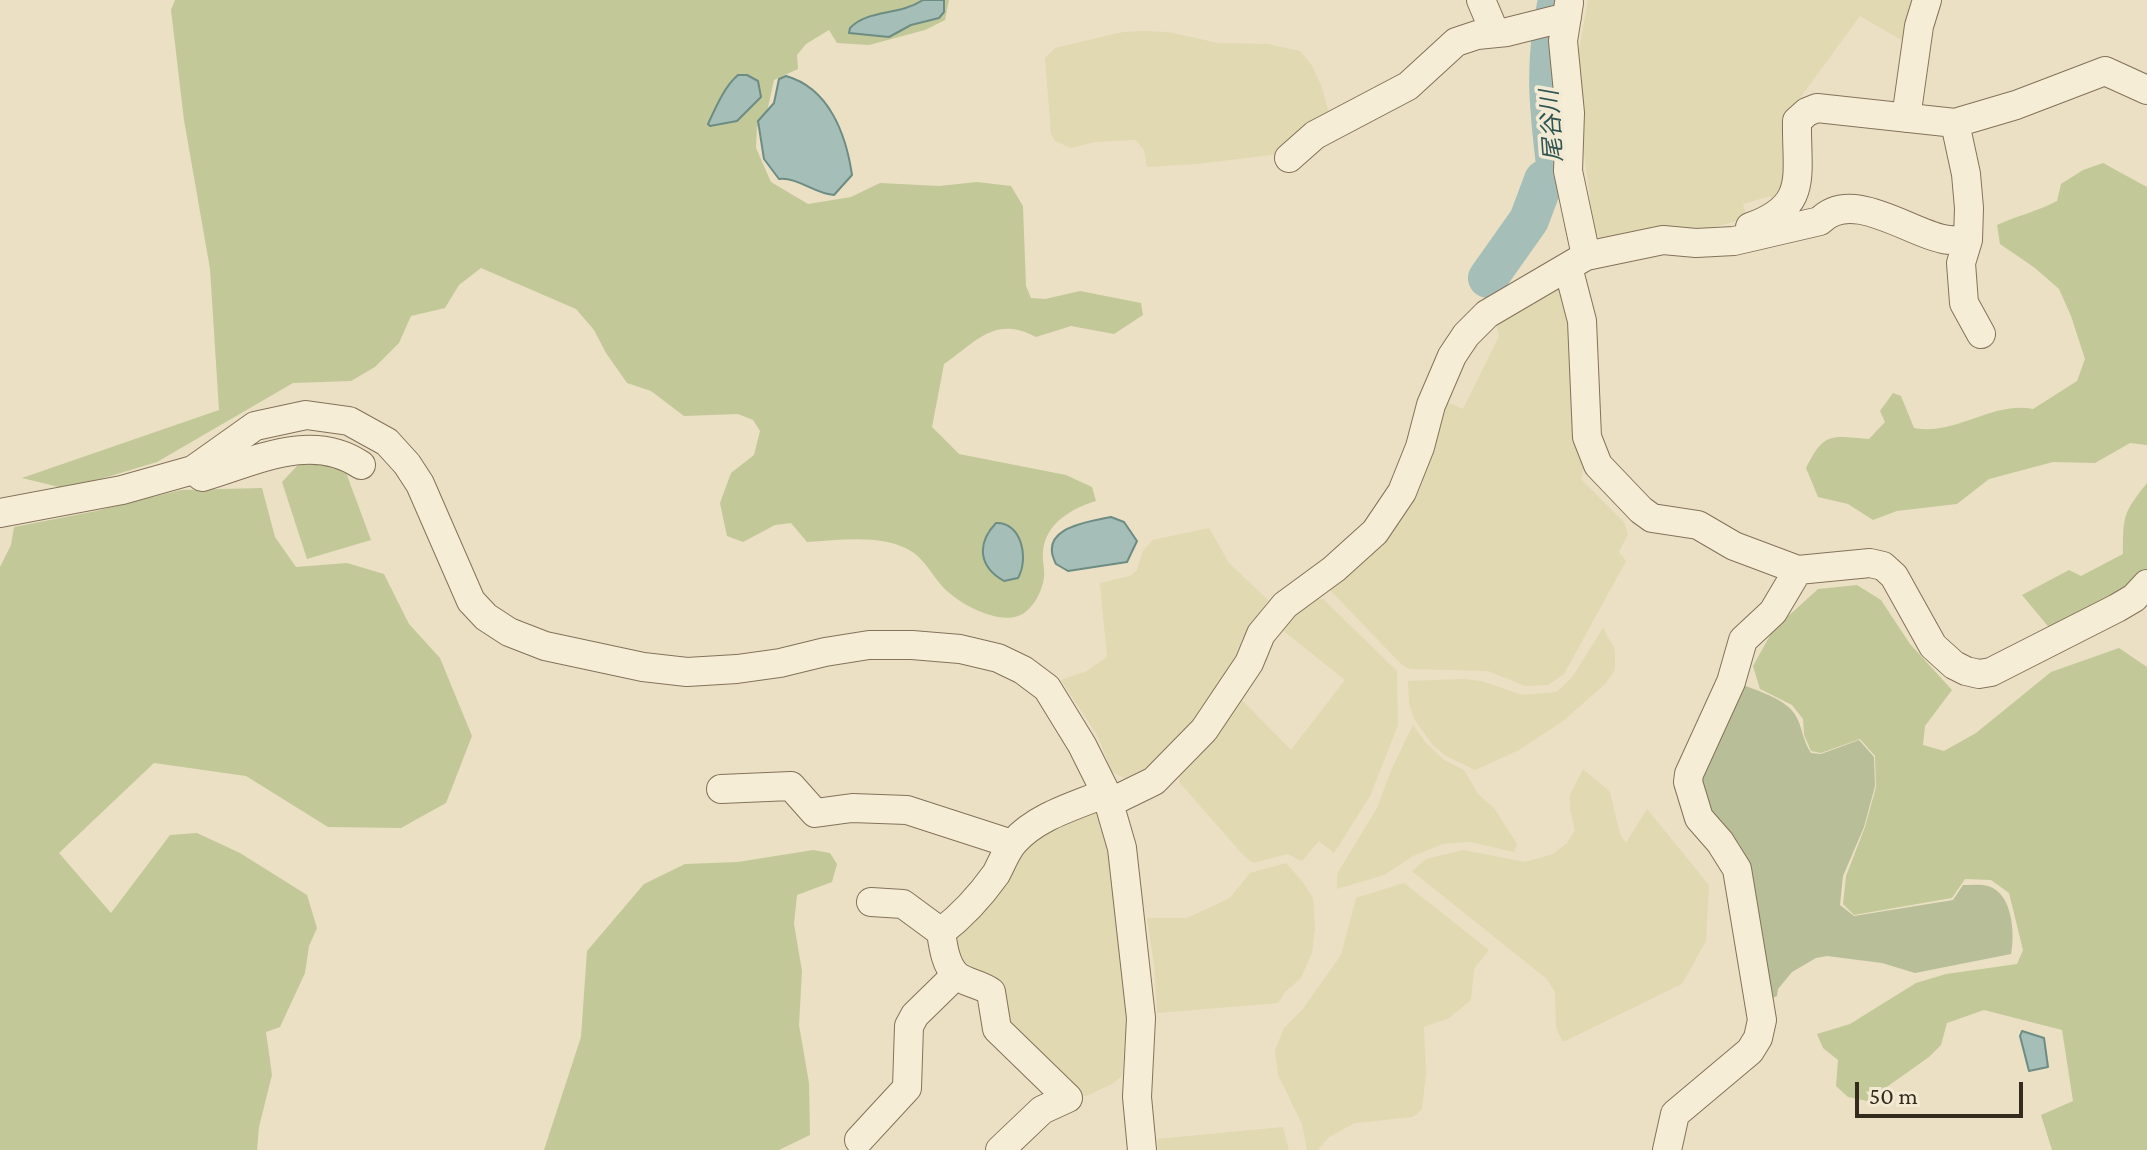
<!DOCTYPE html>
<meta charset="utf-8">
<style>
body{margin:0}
#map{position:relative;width:2147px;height:1150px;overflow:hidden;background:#ebe0c4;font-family:"Crimson Pro",serif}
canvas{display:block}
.scale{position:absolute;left:1855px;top:1082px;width:168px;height:36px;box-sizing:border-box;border:4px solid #352a1e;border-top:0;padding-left:10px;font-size:24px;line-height:28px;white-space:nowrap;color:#352a1e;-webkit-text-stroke:6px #f3ead3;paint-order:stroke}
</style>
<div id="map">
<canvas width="2147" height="1150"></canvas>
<div class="scale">50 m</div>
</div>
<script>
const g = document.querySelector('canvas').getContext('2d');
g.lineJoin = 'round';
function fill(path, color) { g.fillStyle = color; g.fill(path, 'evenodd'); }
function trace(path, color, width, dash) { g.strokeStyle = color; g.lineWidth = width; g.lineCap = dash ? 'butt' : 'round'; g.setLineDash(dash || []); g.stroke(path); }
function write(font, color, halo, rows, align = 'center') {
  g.font = font + ' "Crimson Pro","Noto Sans JP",serif'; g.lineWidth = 7; g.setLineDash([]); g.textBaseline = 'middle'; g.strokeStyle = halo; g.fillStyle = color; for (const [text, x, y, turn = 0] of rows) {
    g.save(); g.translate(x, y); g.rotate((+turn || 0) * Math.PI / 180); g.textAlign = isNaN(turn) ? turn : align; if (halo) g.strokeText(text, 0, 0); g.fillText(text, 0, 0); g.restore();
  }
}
fill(new Path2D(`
 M 1588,0 L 1916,0 L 1905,42 L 1860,16 L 1797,102 L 1788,174 L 1775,207 L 1770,196 L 1743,204 L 1747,218 L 1697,232 L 1608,243 L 1595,234 L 1582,139 L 1579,51 Z
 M 1143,31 L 1168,32 L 1218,43 L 1268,44 L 1300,51 L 1311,64 L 1321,85 L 1330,117 L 1279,154 L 1197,164 L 1147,167 L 1144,150 L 1136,140 L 1095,142 L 1071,148 L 1055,141 L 1051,134 L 1045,58 L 1055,48 L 1123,32 Z
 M 1564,285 L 1584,466 L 1581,479 L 1624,522 L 1628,534 L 1619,552 L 1626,561 L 1564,674 L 1548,685 L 1525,686 L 1488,671 L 1410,669 L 1401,664 L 1330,590 L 1392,530 L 1419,491 L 1432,453 L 1445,401 L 1463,409 L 1499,336 L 1496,325 Z
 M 1209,528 L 1229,563 L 1268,600 L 1242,639 L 1227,675 L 1202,713 L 1157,762 L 1125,778 L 1112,772 L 1097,735 L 1061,680 L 1087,671 L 1107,657 L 1100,583 L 1130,576 L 1137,570 L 1143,551 L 1153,540 Z
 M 1312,599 L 1323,599 L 1397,671 L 1398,725 L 1370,796 L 1334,853 L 1319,841 L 1302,861 L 1287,854 L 1253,863 L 1244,856 L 1179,782 L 1180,776 L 1208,747 L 1242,700 L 1291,750 L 1345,680 L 1281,629 Z
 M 1603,628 L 1615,650 L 1615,670 L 1605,684 L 1563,721 L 1519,750 L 1475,770 L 1446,756 L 1432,744 L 1414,719 L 1409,703 L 1408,681 L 1463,679 L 1482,681 L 1522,695 L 1557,692 L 1573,676 Z
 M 1413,725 L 1426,743 L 1444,760 L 1464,770 L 1478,794 L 1494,808 L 1517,844 L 1514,852 L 1470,842 L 1443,844 L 1413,856 L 1384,875 L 1337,889 L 1337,874 L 1377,808 L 1392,768 Z
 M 1583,769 L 1610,792 L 1620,834 L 1626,843 L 1647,809 L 1709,885 L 1706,941 L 1682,984 L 1563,1042 L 1556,1028 L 1555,992 L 1547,979 L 1412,871 L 1426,859 L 1463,850 L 1525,862 L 1553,854 L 1567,843 L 1575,830 L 1570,809 L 1570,795 Z
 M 1093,807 L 1106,832 L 1129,990 L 1122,1076 L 1112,1084 L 1086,1096 L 1070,1092 L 959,964 L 951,936 L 1027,840 Z
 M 1286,863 L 1302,881 L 1313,898 L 1315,927 L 1312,953 L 1301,978 L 1285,992 L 1278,1003 L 1157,1013 L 1154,964 L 1147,918 L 1187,918 L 1230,898 L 1250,873 Z
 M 1404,883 L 1489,950 L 1474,969 L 1471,1000 L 1449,1018 L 1424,1027 L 1426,1073 L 1422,1109 L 1413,1117 L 1355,1123 L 1329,1137 L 1318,1150 L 1307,1150 L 1302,1124 L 1278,1075 L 1275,1050 L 1284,1028 L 1302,1010 L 1341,955 L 1356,898 Z
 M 1283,1127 L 1289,1150 L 1158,1150 L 1157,1139 Z`), '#e0d9b1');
fill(new Path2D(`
 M 175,0 L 949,0 L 945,20 L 925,30 L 869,45 L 837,43 L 829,30 L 806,44 L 797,55 L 798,69 L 774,80 L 767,112 L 757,127 L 756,148 L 771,182 L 808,204 L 851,197 L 880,183 L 939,186 L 977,182 L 1011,186 L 1023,206 L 1026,286 L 1031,298 L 1045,299 L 1080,291 L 1141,303 L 1143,315 L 1114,334 L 1071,326 L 1036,337 C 995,315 977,341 944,364 L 932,427 L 959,454 L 1066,475 L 1092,487 L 1096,501 C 1072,508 1044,524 1043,553 C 1042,561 1045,569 1044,577 C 1043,590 1032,612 1018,616 C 996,624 957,603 942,586 C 933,576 925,561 914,553 C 885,533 841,540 807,542 L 791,523 L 775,525 L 743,542 L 727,536 L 720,503 L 731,473 L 754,455 L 760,431 L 753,420 L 738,414 L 684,416 L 651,391 L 627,383 L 606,353 L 594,330 L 576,309 L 481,268 L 459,285 L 445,308 L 411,316 L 399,343 L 375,367 L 351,381 L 293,383 L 157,462 L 67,489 L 22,478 L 219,410 L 210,269 L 184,120 L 171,10 Z
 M 2103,163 L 2147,187 L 2147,445 L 2130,443 L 2095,463 L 2053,462 L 1989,479 L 1957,504 L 1897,511 L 1873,520 L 1848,504 L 1818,497 L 1806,468 C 1824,431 1832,436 1869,439 L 1885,422 L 1880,411 L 1893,393 L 1901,396 L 1914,428 C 1956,436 1992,401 2033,409 L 2077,381 L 2085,359 L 2071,316 L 2059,289 L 2035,268 L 2000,244 L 1997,225 C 2017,216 2038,211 2057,201 L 2061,184 L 2083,170 Z
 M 323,456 L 341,459 L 371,540 L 307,559 L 282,482 L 297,466 Z
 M 2147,483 L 2147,568 L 2126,590 L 2052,631 L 2022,595 L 2069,570 L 2081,576 L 2123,554 C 2123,516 2123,513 2147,483 Z
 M 262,488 L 275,537 L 296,567 L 347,563 L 384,574 L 409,624 L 440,658 L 472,736 L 446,803 L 401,828 L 328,827 L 246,776 L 154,763 L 59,853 L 111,913 L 170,835 L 197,833 L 240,853 L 307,895 L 317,928 L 309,946 L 305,973 L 280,1027 L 266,1032 L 272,1075 L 259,1127 L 257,1150 L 0,1150 L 0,567 L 11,545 L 14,527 L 96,511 L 181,490 Z
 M 1857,585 L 1881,600 L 1910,644 L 1952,690 L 1925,726 L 1923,745 L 1944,751 L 1976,733 L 2051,672 L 2119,648 L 2147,667 L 2147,1150 L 2052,1150 L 2041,1115 L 2073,1101 L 2062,1030 L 1984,1010 L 1947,1023 L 1941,1045 L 1929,1057 L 1867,1101 L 1848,1097 L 1836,1086 L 1838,1060 L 1823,1048 L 1817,1034 L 1850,1024 L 1916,983 L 1946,974 L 2017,964 L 2023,950 L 2009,893 L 1991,880 L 1965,879 L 1952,898 L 1854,915 L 1843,904 L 1846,876 L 1865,827 L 1876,787 L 1875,756 L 1860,739 L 1821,753 L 1811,751 L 1804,735 L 1803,719 L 1792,705 L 1760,689 L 1753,666 L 1773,630 L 1818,589 Z
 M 813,850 L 830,853 L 837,864 L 832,882 L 797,895 L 794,924 L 802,971 L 799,1025 L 809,1083 L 810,1135 L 779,1150 L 544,1150 L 581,1037 L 587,951 L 644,884 L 685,864 L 738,862 Z`), '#c2c898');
fill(new Path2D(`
 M 1739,683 C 1756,691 1786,698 1796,716 C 1803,729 1802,739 1811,753 L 1821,754 L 1859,740 L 1874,757 L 1875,786 L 1864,827 L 1843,876 L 1840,905 L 1854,916 L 1953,900 L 1963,885 C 1971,885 1981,884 1988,886 C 2013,893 2015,935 2011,954 L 1915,973 L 1882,963 L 1827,956 L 1816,958 L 1792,972 L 1778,989 L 1777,996 L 1768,1000 L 1697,776 Z`), '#b8be97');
const water = new Path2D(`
 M 923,0 L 944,0 L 944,12 L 939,18 L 911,25 L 889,37 L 849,33 L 850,28 C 868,9 899,16 923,0 Z
 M 738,75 L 747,75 L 758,81 L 761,97 L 737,121 L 710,126 L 708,124 C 716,107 724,87 738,75 Z
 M 786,76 C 829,88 846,134 852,175 L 834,195 C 815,194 798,177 779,179 L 764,159 L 758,121 L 774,103 L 779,79 Z
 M 1111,517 L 1124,522 L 1137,541 L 1127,562 L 1068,571 L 1056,564 C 1037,528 1087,522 1111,517 Z
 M 996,523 C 1022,522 1029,559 1018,578 L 1004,581 C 979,567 976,544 996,523 Z
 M 2022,1031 L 2044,1038 L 2048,1067 L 2029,1071 L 2020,1036 Z`);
fill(water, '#a5beb7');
trace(water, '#6d8c84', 2);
trace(new Path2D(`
 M 1488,278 L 1529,220 L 1544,180 L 1557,172 C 1549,109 1544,63 1558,0`), '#a5beb7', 40);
const minor = new Path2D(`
 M 1481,0 L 1495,33
 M 1569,3 L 1563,41 L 1570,113 L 1568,171 L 1586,256
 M 1906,118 L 1919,26 L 1927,0
 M 1955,123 L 1966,174 L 1969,208 L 1968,240 L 1961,263 L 1964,303 L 1981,334
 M 1289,158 L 1315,135 L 1408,86 L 1456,42 L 1477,35 L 1507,32 L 1567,17
 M 1750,227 C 1810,206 1796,175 1797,121 L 1807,112 L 1817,108 L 1955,123 L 2016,105 L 2105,71 L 2147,90
 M 1568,267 L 1582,321 L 1587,437 L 1598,465 L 1641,510 L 1652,518 L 1698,525 L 1734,546 L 1798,570 L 1870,563 L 1883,566 L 1894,576 L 1933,646 L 1954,665 L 1966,671 L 1979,674 L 1991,672 L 2117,608 L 2134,598 L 2147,584
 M 193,470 L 202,477 C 254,462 311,431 361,465
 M 0,513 L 122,490 L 193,470 L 255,426 L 306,415 L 349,421 L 387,442 L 407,464 L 420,484 L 471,601 L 486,617 L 509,632 L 545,646 L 643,667 L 687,672 L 737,669 L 780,663 L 825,652 L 869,645 L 912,645 L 960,649 L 998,658 L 1023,670 L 1047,688 L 1082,745 L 1106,793 L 1122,848 L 1141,1018 L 1137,1097 L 1142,1150
 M 721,789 L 791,786 L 815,813 L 852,808 L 907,810 L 1012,844
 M 1109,803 L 1154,781 L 1204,730 L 1249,663 L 1261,634 L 1285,605 L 1334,569 L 1375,532 L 1402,492 L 1420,447 L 1431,405 L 1452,356 L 1466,335 L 1487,314 L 1586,256 L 1663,240 L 1696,243 L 1734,241 L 1820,221 C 1851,188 1908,232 1943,239 C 1950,241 1960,240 1968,240
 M 871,902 L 903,904 L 941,932
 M 859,1140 L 907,1088 L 909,1026 L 915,1015 L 956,975
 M 1000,1150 L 1042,1110 L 1068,1098 L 997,1029 L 991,992 C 981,984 965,983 956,975 C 945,964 943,945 941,932 C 962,916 981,895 996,874 C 1002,863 1006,851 1014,842 C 1037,816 1075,806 1106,793
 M 1667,1150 L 1675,1114 L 1750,1051 L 1758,1038 L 1762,1020 L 1737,869 L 1720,842 L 1699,818 L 1688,782 L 1689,774 L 1731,682 L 1743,640 L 1773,612 L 1798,570`);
trace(minor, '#84725b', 30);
trace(minor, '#f6edd6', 28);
write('italic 24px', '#2f5452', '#f3ead3', [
 ["尾谷川",1552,126,-94]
]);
</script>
